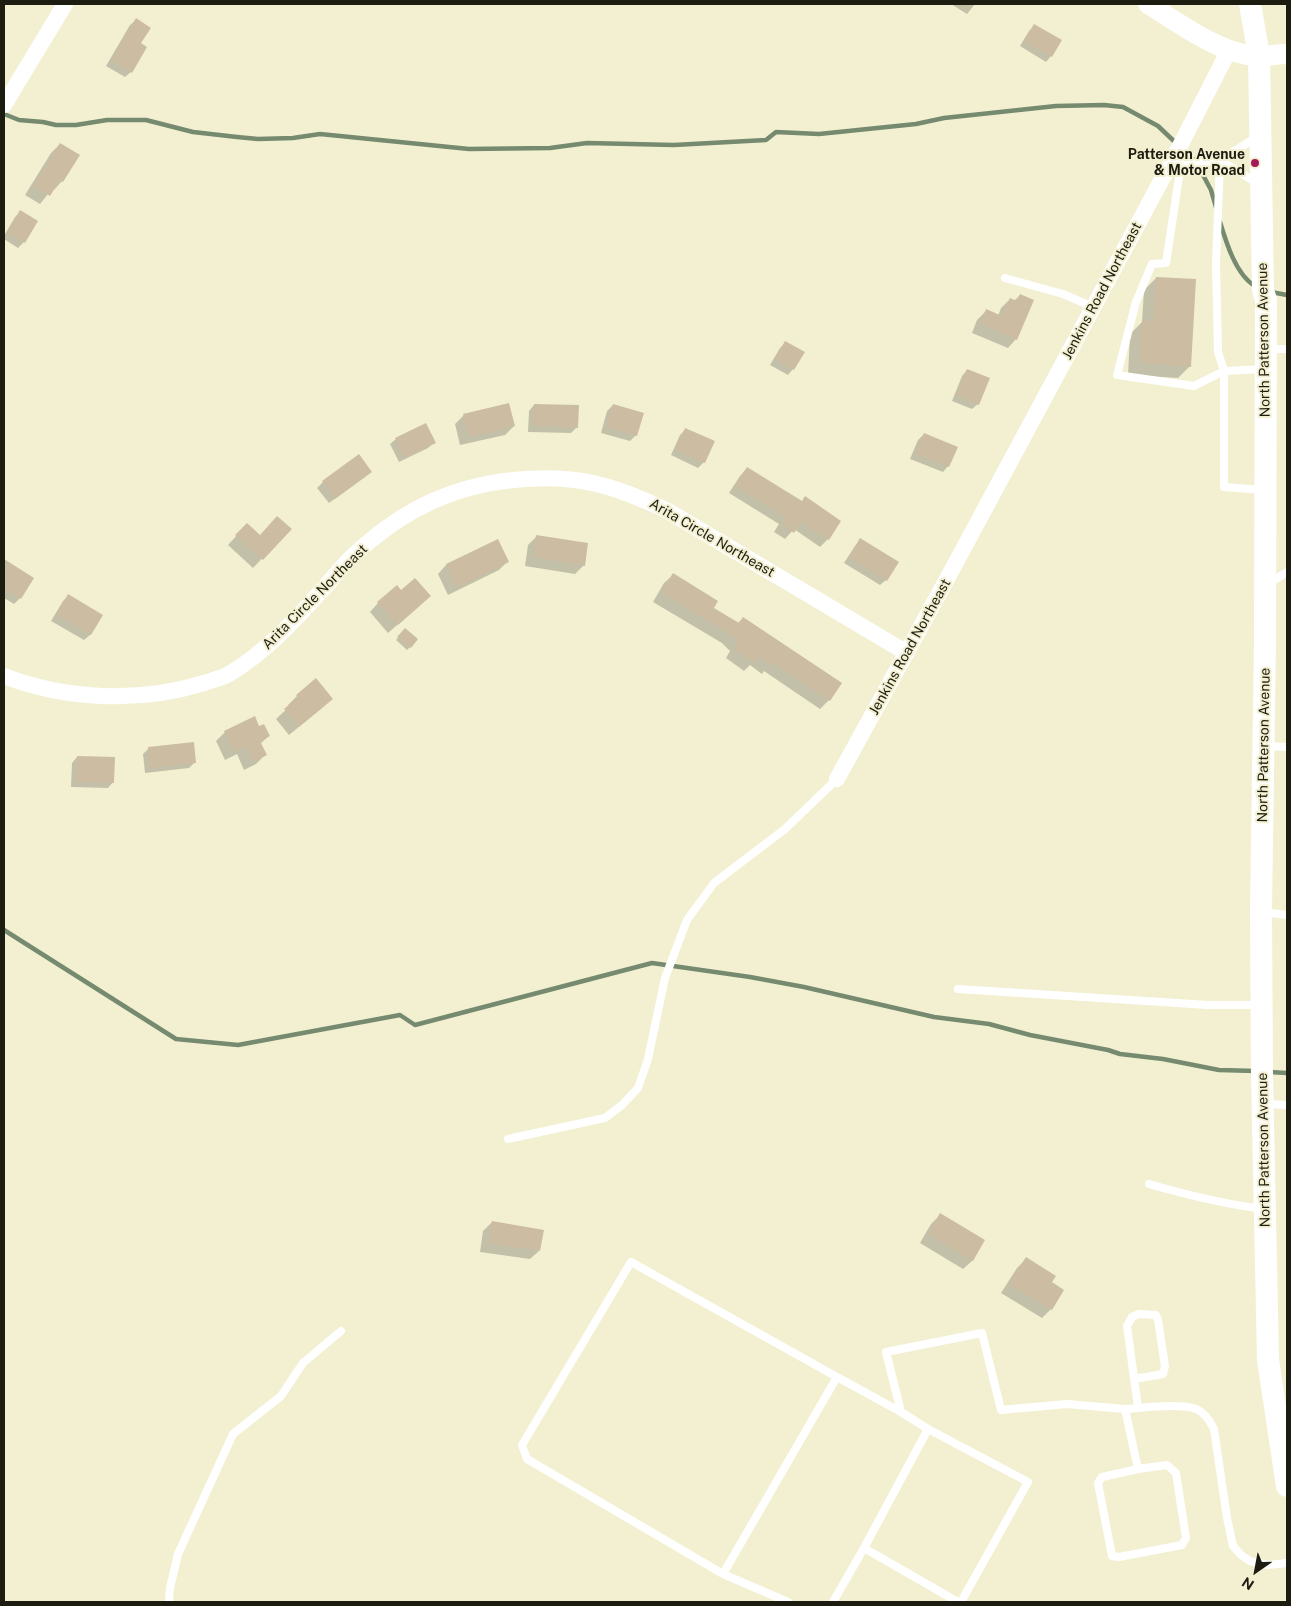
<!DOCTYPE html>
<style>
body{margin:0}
#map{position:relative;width:1291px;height:1606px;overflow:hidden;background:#f3f0d2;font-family:"Public Sans",sans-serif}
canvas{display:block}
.frame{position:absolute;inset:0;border:5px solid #1d1c11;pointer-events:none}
.north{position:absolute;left:1231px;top:1546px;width:50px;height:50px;-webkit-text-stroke:4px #f3f0d2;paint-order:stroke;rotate:213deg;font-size:14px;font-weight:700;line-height:20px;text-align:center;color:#1d1c11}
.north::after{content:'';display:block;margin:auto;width:18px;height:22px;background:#1d1c11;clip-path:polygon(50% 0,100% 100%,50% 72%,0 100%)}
</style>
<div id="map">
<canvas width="1291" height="1606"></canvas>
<div class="frame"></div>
<div class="north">N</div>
</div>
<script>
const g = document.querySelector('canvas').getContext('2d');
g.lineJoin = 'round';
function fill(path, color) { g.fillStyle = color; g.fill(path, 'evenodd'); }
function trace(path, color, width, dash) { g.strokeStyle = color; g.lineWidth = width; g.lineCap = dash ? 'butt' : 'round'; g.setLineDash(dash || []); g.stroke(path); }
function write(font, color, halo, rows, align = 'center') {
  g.font = font + ' "Public Sans",sans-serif'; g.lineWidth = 4; g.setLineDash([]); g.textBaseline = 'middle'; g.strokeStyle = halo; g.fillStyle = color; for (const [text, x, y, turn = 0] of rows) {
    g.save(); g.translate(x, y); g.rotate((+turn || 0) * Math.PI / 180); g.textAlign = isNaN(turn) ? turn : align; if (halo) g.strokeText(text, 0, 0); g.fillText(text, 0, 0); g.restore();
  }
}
fill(new Path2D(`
 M 951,4 L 975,4 L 967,14 Z
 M 136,20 L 139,44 L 131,72 L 125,77 L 106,66 L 130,25 Z
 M 1034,26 L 1051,56 L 1046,62 L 1020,46 L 1029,31 Z
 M 60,144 L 62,181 L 54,190 L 52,189 L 40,204 L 25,195 L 51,153 Z
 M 21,211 L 37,221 L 24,242 L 18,248 L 4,239 L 4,236 L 15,217 Z
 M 1156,278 L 1190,366 L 1178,378 L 1128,375 L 1130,334 L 1142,322 L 1144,290 Z
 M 1020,295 L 1016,339 L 1008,348 L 972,333 L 977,320 L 986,311 L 998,316 L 1001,308 L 1010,299 L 1014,301 Z
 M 786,342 L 793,369 L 788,375 L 770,365 L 780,348 Z
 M 967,370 L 978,404 L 972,409 L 952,401 L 962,376 Z
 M 534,405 L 577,427 L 571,433 L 528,432 L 529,411 Z
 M 613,405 L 636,435 L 630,441 L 601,433 L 607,411 Z
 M 464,415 L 514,426 L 505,435 L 460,445 L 455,424 Z
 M 686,429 L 704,462 L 698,468 L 671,455 L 680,435 Z
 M 924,434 L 948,466 L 943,472 L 910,459 L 918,440 Z
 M 396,439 L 434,442 L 428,448 L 399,462 L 390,444 Z
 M 747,468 L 801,502 L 840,521 L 828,539 L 820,547 L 794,529 L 785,539 L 774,532 L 779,524 L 729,493 L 740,476 Z
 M 364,477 L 329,503 L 317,488 L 323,482 Z
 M 290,529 L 253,568 L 228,545 L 238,534 L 260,537 Z
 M 537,536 L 584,565 L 575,574 L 525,566 L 528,545 Z
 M 860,540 L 886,580 L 880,585 L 844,563 L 855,546 Z
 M 497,541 L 507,562 L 499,570 L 448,595 L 438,574 L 446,565 Z
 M 5,562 L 32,578 L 20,598 L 14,604 L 4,598 L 4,564 Z
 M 673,575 L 712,609 L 737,624 L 743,618 L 841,683 L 829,700 L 820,709 L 764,671 L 762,674 L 750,665 L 744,671 L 726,658 L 730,651 L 722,643 L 653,602 L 664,583 Z
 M 401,591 L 421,604 L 388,633 L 370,612 L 378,603 Z
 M 68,596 L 101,615 L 90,635 L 84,640 L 51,621 L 63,601 Z
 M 405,630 L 417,640 L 407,650 L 396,640 Z
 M 316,680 L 323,707 L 289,735 L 276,719 L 290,706 L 288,705 L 297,696 Z
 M 259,728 L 269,736 L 260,744 L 265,755 L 256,764 L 244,770 L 237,754 L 225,760 L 216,741 L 225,732 Z
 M 149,748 L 195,762 L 189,768 L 145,773 L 143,754 Z
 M 77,757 L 113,782 L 108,788 L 71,787 L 72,763 Z
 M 940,1215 L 983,1241 L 972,1261 L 963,1269 L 920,1243 L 931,1224 Z
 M 492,1222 L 539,1251 L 530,1259 L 480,1252 L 483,1231 Z
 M 1026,1259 L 1050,1283 L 1062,1290 L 1051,1309 L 1042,1318 L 1001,1293 L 1017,1268 Z`), '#0003');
trace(new Path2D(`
 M 4,114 L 19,120 L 43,122 L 56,125 L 76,125 L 107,120 L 146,120 L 193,132 L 237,137 L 258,139 L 293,138 L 320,134 L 469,149 L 550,148 L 587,143 L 674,145 L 766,140 L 776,132 L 819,134 L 916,124 L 944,118 L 1056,106 L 1104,105 L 1123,107 L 1158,126 L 1196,162 L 1211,190 L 1216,207
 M 1220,222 C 1226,242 1236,275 1255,286
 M 1271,292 L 1287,295
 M 4,930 L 176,1039 L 238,1045 L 400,1015 L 415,1025 L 652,963 L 750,977 L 804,987 L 934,1017 L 989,1024 L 1030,1035 L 1108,1050 L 1120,1054 L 1163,1059 L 1219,1070 L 1256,1071
 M 1269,1072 L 1287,1073`), '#758a6f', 4.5);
fill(new Path2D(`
 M 136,18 L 151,28 L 141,43 L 147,47 L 132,73 L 111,60 Z
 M 1034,24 L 1062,40 L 1052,57 L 1024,41 Z
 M 60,143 L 80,155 L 63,182 L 60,180 L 50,196 L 33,186 Z
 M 20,210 L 38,221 L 25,243 L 7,232 Z
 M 1156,277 L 1196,279 L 1191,367 L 1140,363 L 1142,320 L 1153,321 Z
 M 1020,294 L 1034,300 L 1017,340 L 980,324 L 986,309 L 1002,316 L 1010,298 L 1017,301 Z
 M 785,341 L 805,352 L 794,370 L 775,359 Z
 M 967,369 L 990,378 L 979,405 L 956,395 Z
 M 509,403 L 515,426 L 469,437 L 463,414 Z
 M 534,404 L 579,405 L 578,428 L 533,426 Z
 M 613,404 L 644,413 L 637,436 L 606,427 Z
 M 426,423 L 436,443 L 405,458 L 395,438 Z
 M 685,428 L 715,441 L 705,463 L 675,450 Z
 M 924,433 L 958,447 L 949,467 L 915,453 Z
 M 359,454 L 372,472 L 335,499 L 322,481 Z
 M 747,467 L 802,501 L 805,496 L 841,521 L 829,540 L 801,522 L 794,533 L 781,524 L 786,517 L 735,486 Z
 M 277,516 L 292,529 L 263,560 L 235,535 L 247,523 L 260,535 Z
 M 536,535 L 588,543 L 585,566 L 533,557 Z
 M 860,538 L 899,562 L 887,581 L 849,557 Z
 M 498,539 L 509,562 L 457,587 L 446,564 Z
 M 4,559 L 34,578 L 21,599 L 4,589 Z
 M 673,573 L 718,601 L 714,608 L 739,623 L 743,617 L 842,683 L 830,701 L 773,663 L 771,666 L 758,657 L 754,663 L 733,649 L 738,641 L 731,635 L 661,592 Z
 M 415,578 L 431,596 L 398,625 L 377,602 L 397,585 L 401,590 Z
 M 68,594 L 103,615 L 91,635 L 56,615 Z
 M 405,628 L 418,639 L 411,648 L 397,637 Z
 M 316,678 L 333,699 L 299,727 L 284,709 L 298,697 L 296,695 Z
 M 255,716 L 259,726 L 264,724 L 270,736 L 260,741 L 267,755 L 253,762 L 246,747 L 234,752 L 224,731 Z
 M 194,742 L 196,763 L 150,768 L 148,747 Z
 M 77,756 L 115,757 L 114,783 L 76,782 Z
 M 940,1213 L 985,1240 L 973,1261 L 928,1234 Z
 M 492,1221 L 544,1230 L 540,1251 L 488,1243 Z
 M 1026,1257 L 1056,1276 L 1052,1282 L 1064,1290 L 1052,1310 L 1009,1284 Z`), '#cbbca2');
trace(new Path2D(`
 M 1171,160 L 1181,164 L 1166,263 L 1152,264 L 1136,302 L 1117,375 L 1194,386 L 1224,371 L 1264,369
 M 1220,160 L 1216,264 L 1218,352 L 1224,371 L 1224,487 L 1264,490
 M 1220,160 L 1257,183
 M 1181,164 L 1220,160 L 1257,137
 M 1005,278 L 1063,294 L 1093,307
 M 1268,349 L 1287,349
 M 1268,584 L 1287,572
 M 1264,746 L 1287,747
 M 1263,912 L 1287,915
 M 958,989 L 1208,1005 L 1259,1005
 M 1265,1104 L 1287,1105
 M 508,1139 L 605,1118 L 622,1105 L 638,1088 L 648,1059 L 665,978 L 687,920 L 714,883 L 785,829 L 837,779
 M 1149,1184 C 1187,1195 1224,1204 1263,1209
 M 1134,1379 L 1163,1374 L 1165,1366 L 1158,1320 L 1156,1315 L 1139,1314 L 1132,1317 L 1127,1326 L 1138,1408
 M 928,1429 L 864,1548 L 958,1602
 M 1167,1465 L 1176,1473 L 1186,1538 L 1182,1545 L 1119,1557 L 1112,1556 L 1098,1483 L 1102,1477 L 1138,1469 Z
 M 1138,1469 L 1125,1409 C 1143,1408 1180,1403 1196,1409 C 1204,1412 1210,1421 1214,1429 L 1227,1518 L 1233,1546 L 1241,1555 L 1250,1561 L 1268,1565 L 1287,1563
 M 723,1574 L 527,1459 L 522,1445 L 631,1262 L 837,1377
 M 169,1602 L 170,1588 L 178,1554 L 233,1434 L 281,1396 L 303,1363 L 341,1331
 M 788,1602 L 723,1574 L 837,1377 L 901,1412
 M 833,1602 L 864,1548
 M 961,1602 L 1028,1482 L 928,1429 L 901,1412 L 886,1352 L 982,1333 L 1001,1410 L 1067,1404 L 1125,1409`), '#fff', 8);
trace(new Path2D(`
 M 4,105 L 65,4
 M 4,676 C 66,700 140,703 204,683 C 212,680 222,678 229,674 C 266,652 295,620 324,588 C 334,577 343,565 354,555 C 404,508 458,483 526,479 C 542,478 560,478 575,480 C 608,484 639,497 668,511 L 907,653
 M 837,779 L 953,568 L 1182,142 L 1229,50`), '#fff', 16);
trace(new Path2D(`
 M 1148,4 C 1179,23 1223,56 1260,56 C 1269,56 1278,54 1287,54`), '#fff', 20);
trace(new Path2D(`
 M 1250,4 L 1259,56 L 1263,290 L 1266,300 L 1265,640 L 1261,911 L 1262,1075 L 1268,1360 L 1287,1486`), '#fff', 22);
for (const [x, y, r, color] of [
 [1255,163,5,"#a71858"]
]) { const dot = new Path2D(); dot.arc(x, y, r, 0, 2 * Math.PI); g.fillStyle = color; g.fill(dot); trace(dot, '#f3f0d2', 2); }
write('bold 14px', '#1d1c11', '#f3f0d2', [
 ["Patterson Avenue",1245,155],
 ["& Motor Road",1245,171]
], 'right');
write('14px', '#1d1c11', '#f3f0d2', [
 ["Jenkins Road Northeast",1102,291,-62],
 ["North Patterson Avenue",1264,340,-91],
 ["Arita Circle Northeast",712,538,30],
 ["Arita Circle Northeast",315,597,-45],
 ["Jenkins Road Northeast",910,647,-61],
 ["North Patterson Avenue",1264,745,-89],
 ["North Patterson Avenue",1264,1150,-91]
]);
</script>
